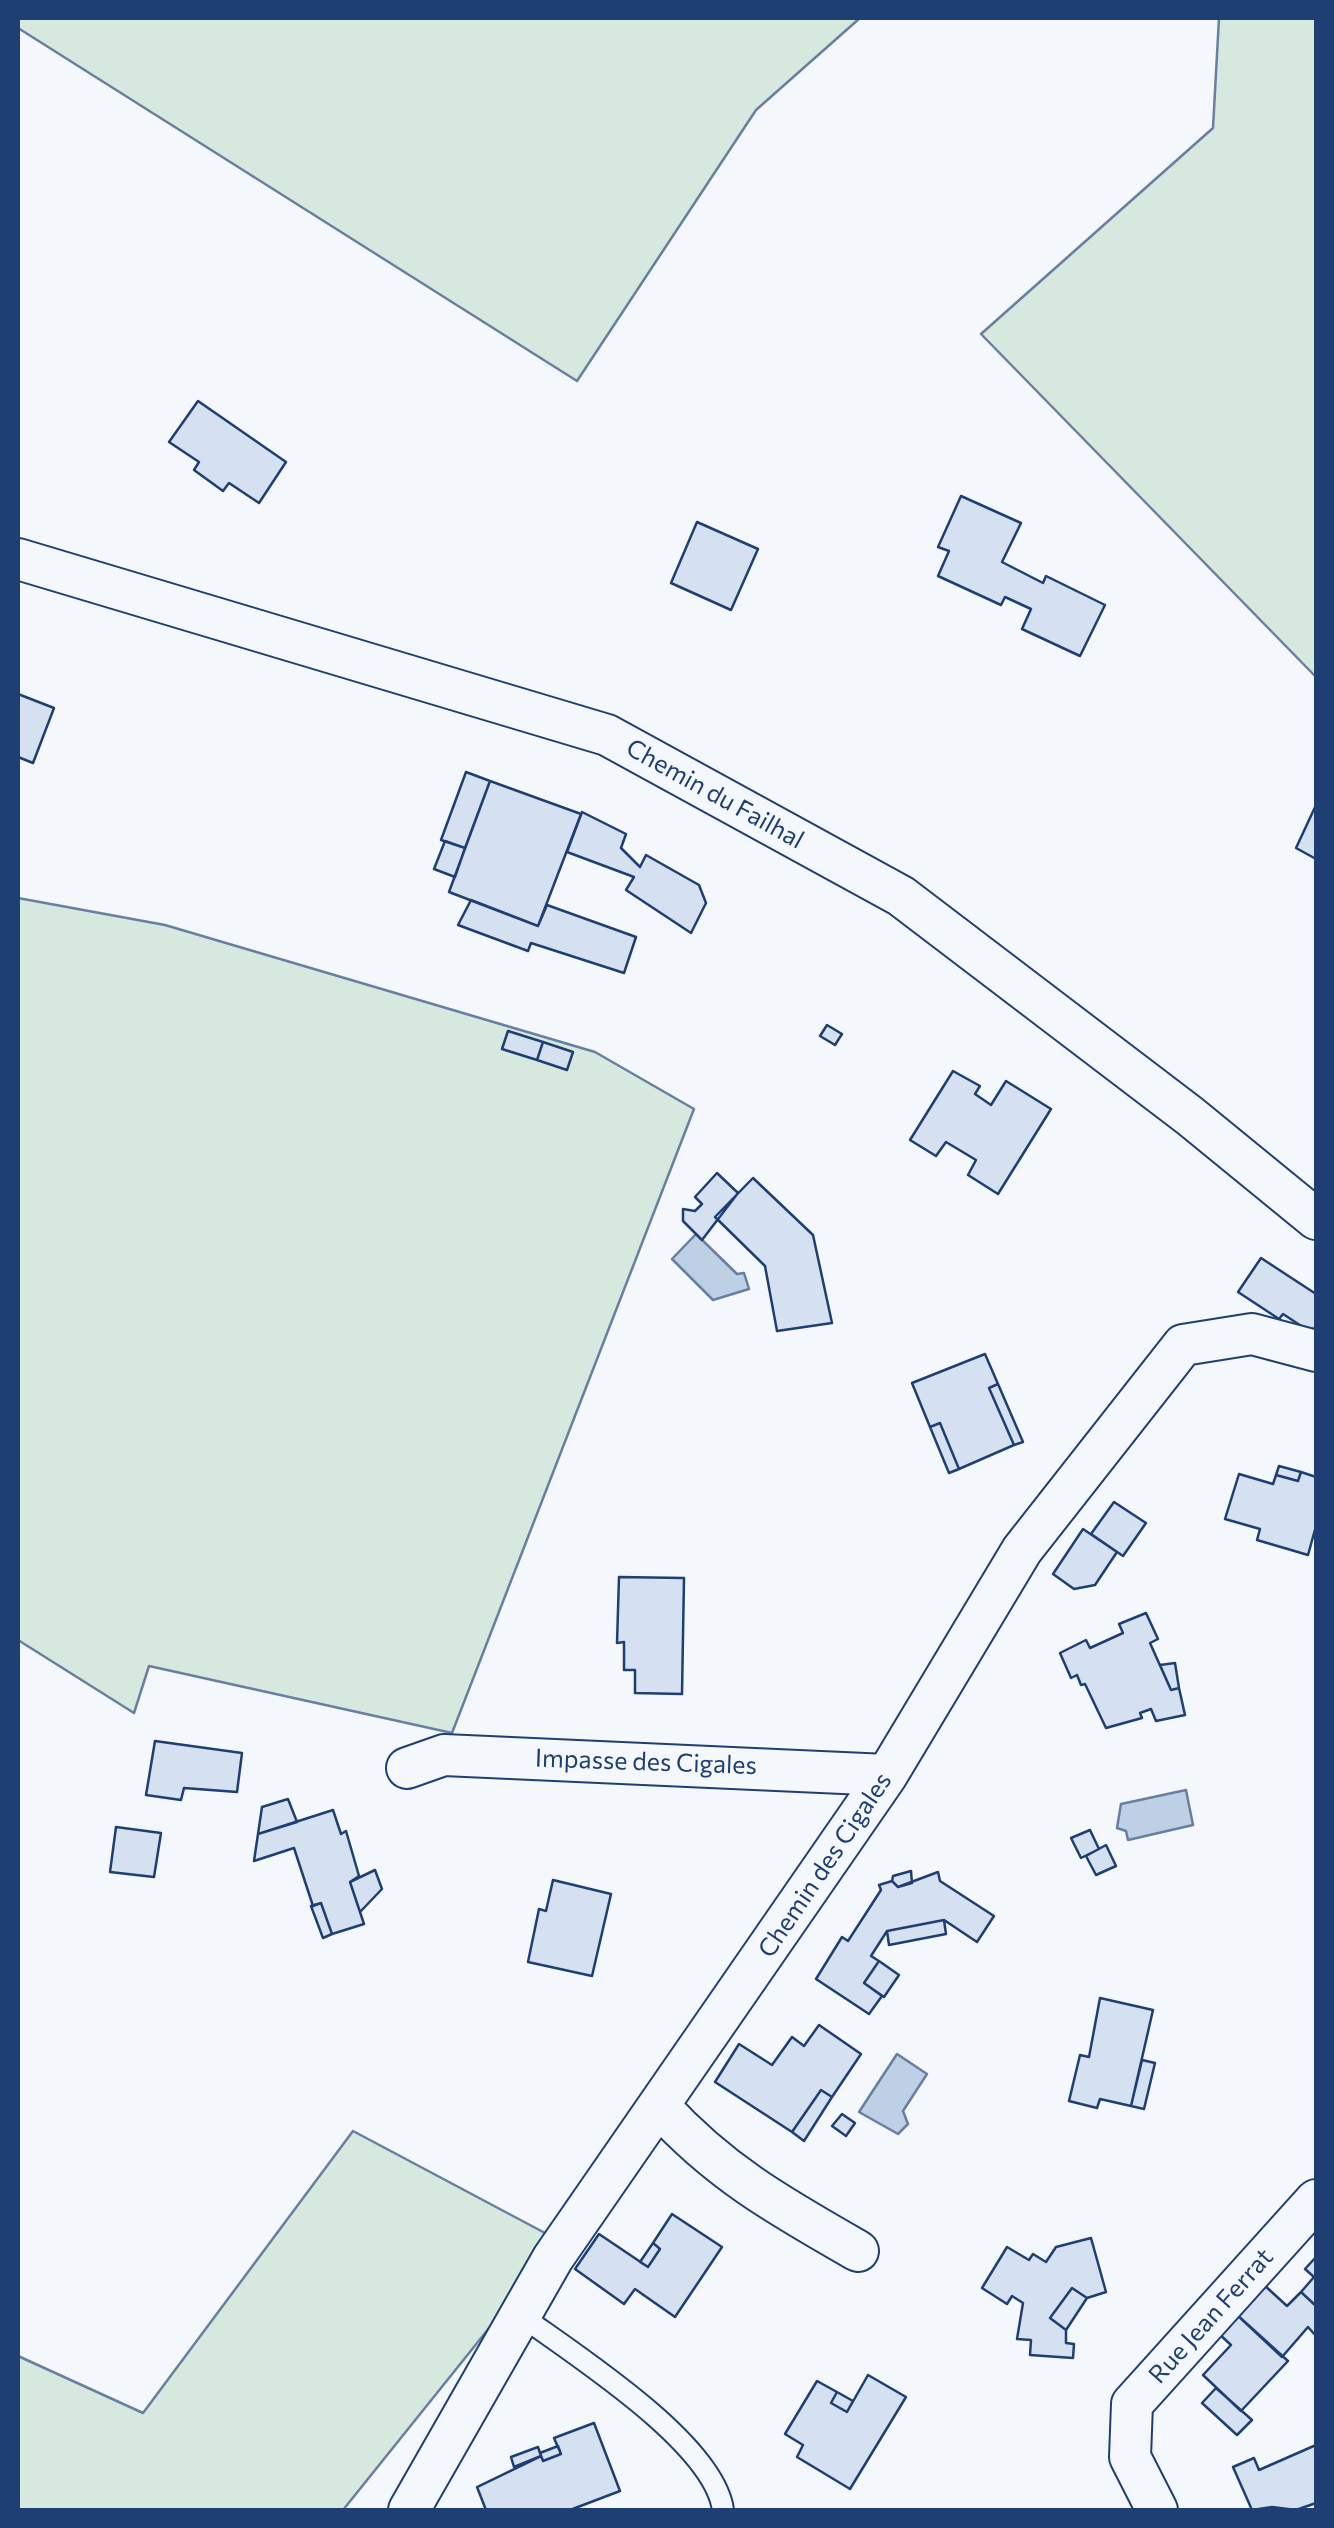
<!DOCTYPE html>
<style>
body{margin:0}
#map{position:relative;width:1334px;height:2528px;overflow:hidden;background:#f4f7fb;font-family:Commissioner,sans-serif}
canvas{display:block}
.frame{position:absolute;inset:0;border:20px solid #1d3f73;pointer-events:none}
</style>
<div id="map">
<canvas width="1334" height="2528"></canvas>
<div class="frame"></div>
</div>
<script>
const g = document.querySelector('canvas').getContext('2d');
g.lineJoin = 'round';
function fill(path, color) { g.fillStyle = color; g.fill(path, 'evenodd'); }
function trace(path, color, width, dash) { g.strokeStyle = color; g.lineWidth = width; g.lineCap = dash ? 'butt' : 'round'; g.setLineDash(dash || []); g.stroke(path); }
function write(font, color, halo, rows, align = 'center') {
  g.font = font + ' Commissioner,sans-serif'; g.lineWidth = 8; g.setLineDash([]); g.textBaseline = 'middle'; g.strokeStyle = halo; g.fillStyle = color; for (const [text, x, y, turn = 0] of rows) {
    g.save(); g.translate(x, y); g.rotate((+turn || 0) * Math.PI / 180); g.textAlign = isNaN(turn) ? turn : align; if (halo) g.strokeText(text, 0, 0); g.fillText(text, 0, 0); g.restore();
  }
}
const green = new Path2D(`
 M 18,18 L 860,18 L 756,110 L 577,381 L 18,28 Z
 M 1219,18 L 1316,18 L 1316,677 L 981,334 L 1213,128 Z
 M 18,898 L 165,925 L 595,1052 L 694,1109 L 452,1733 L 149,1666 L 134,1713 L 18,1640 Z
 M 353,2131 L 545,2233 L 506,2307 L 343,2510 L 18,2510 L 18,2356 L 143,2413 Z`);
fill(green, '#d7e8df');
trace(green, '#687fa3', 2.5);
const water = new Path2D(`
 M 696,1234 L 737,1274 L 744,1273 L 749,1289 L 713,1300 L 672,1259 Z
 M 1186,1790 L 1193,1825 L 1128,1840 L 1126,1831 L 1117,1828 L 1121,1804 Z
 M 897,2054 L 927,2074 L 903,2111 L 908,2124 L 898,2134 L 859,2112 Z`);
fill(water, '#bed0e5');
trace(water, '#687fa3', 2.5);
const building = new Path2D(`
 M 198,401 L 286,462 L 259,503 L 229,483 L 223,491 L 194,470 L 199,462 L 169,442 Z
 M 961,496 L 1021,523 L 1002,562 L 1043,583 L 1046,576 L 1105,605 L 1080,656 L 1022,629 L 1031,609 L 1005,597 L 1001,605 L 938,576 L 949,551 L 938,547 Z
 M 697,522 L 758,549 L 731,610 L 671,583 Z
 M 18,694 L 54,708 L 33,763 L 18,757 Z
 M 466,772 L 490,781 L 465,848 L 441,840 Z
 M 490,781 L 581,814 L 538,926 L 449,892 Z
 M 1316,805 L 1316,859 L 1296,848 Z
 M 582,812 L 626,834 L 621,848 L 640,867 L 646,855 L 699,885 L 706,903 L 691,933 L 626,890 L 634,877 L 567,852 Z
 M 445,841 L 465,848 L 455,877 L 434,869 Z
 M 471,900 L 538,926 L 547,905 L 636,937 L 624,973 L 531,943 L 528,951 L 458,925 Z
 M 827,1025 L 842,1034 L 835,1045 L 820,1036 Z
 M 508,1031 L 543,1042 L 537,1060 L 502,1049 Z
 M 543,1042 L 573,1052 L 567,1070 L 537,1060 Z
 M 953,1071 L 980,1086 L 975,1094 L 991,1105 L 1006,1081 L 1051,1109 L 998,1194 L 968,1175 L 976,1160 L 946,1142 L 936,1156 L 910,1140 Z
 M 717,1173 L 738,1193 L 702,1240 L 683,1221 L 683,1209 L 695,1211 L 702,1204 L 695,1197 Z
 M 753,1178 L 813,1235 L 832,1323 L 777,1331 L 765,1266 L 715,1217 Z
 M 1261,1258 L 1316,1294 L 1316,1325 L 1312,1333 L 1283,1314 L 1279,1319 L 1238,1292 Z
 M 985,1354 L 998,1384 L 989,1388 L 1014,1445 L 959,1469 L 940,1423 L 930,1427 L 912,1383 Z
 M 998,1384 L 1023,1442 L 1014,1445 L 989,1388 Z
 M 940,1423 L 959,1469 L 949,1473 L 930,1427 Z
 M 1279,1466 L 1301,1472 L 1298,1481 L 1276,1475 Z
 M 1301,1472 L 1316,1477 L 1316,1526 L 1308,1555 L 1257,1540 L 1260,1529 L 1225,1519 L 1239,1474 L 1273,1484 L 1276,1475 L 1298,1481 Z
 M 1114,1502 L 1146,1523 L 1123,1556 L 1091,1534 Z
 M 1083,1529 L 1117,1552 L 1095,1585 L 1074,1589 L 1053,1574 Z
 M 619,1577 L 684,1578 L 682,1694 L 635,1693 L 635,1670 L 624,1670 L 624,1642 L 617,1643 Z
 M 1146,1613 L 1158,1639 L 1150,1643 L 1171,1690 L 1179,1688 L 1185,1715 L 1156,1721 L 1151,1709 L 1140,1713 L 1142,1718 L 1106,1728 L 1085,1684 L 1081,1685 L 1077,1675 L 1071,1678 L 1060,1653 L 1086,1640 L 1090,1648 L 1123,1633 L 1119,1624 Z
 M 1175,1663 L 1179,1688 L 1171,1690 L 1160,1665 Z
 M 155,1741 L 242,1753 L 237,1792 L 184,1788 L 181,1800 L 146,1795 Z
 M 288,1799 L 297,1822 L 258,1834 L 262,1807 Z
 M 333,1810 L 341,1834 L 346,1831 L 359,1876 L 350,1882 L 364,1924 L 332,1934 L 321,1903 L 313,1906 L 294,1848 L 254,1861 L 258,1834 Z
 M 116,1827 L 161,1833 L 154,1877 L 110,1872 Z
 M 1090,1830 L 1099,1849 L 1081,1858 L 1071,1838 Z
 M 1106,1845 L 1116,1866 L 1096,1875 L 1086,1856 Z
 M 375,1870 L 382,1889 L 360,1912 L 350,1882 Z
 M 911,1871 L 912,1883 L 898,1887 L 892,1881 L 893,1876 Z
 M 938,1872 L 940,1881 L 994,1916 L 977,1942 L 944,1920 L 887,1931 L 871,1956 L 879,1961 L 864,1983 L 882,1996 L 869,2014 L 816,1979 L 842,1937 L 848,1941 L 881,1890 L 879,1885 L 892,1881 L 898,1887 Z
 M 553,1880 L 611,1894 L 592,1976 L 528,1962 L 539,1909 L 546,1911 Z
 M 321,1903 L 332,1934 L 323,1938 L 311,1906 Z
 M 944,1920 L 946,1934 L 889,1945 L 887,1931 Z
 M 879,1961 L 899,1975 L 884,1997 L 864,1983 Z
 M 1100,1998 L 1153,2010 L 1131,2106 L 1100,2099 L 1097,2108 L 1069,2101 L 1080,2055 L 1089,2057 Z
 M 819,2025 L 861,2054 L 832,2097 L 821,2090 L 792,2132 L 715,2082 L 739,2044 L 772,2065 L 792,2037 L 804,2046 Z
 M 1142,2060 L 1155,2063 L 1144,2109 L 1131,2106 Z
 M 821,2090 L 832,2097 L 804,2141 L 792,2132 Z
 M 842,2114 L 855,2123 L 846,2136 L 832,2126 Z
 M 672,2214 L 722,2247 L 675,2317 L 635,2289 L 624,2304 L 575,2269 L 599,2234 L 648,2267 L 660,2249 L 653,2243 Z
 M 1091,2238 L 1106,2292 L 1087,2298 L 1072,2288 L 1050,2318 L 1066,2330 L 1066,2343 L 1074,2344 L 1073,2358 L 1030,2355 L 1031,2340 L 1017,2339 L 1023,2303 L 1012,2296 L 1007,2304 L 982,2288 L 1007,2247 L 1029,2260 L 1033,2254 L 1046,2262 L 1056,2247 Z
 M 653,2243 L 660,2249 L 648,2267 L 640,2262 Z
 M 1316,2257 L 1316,2306 L 1301,2292 L 1314,2277 L 1305,2269 Z
 M 1263,2284 L 1287,2306 L 1301,2292 L 1316,2306 L 1316,2336 L 1308,2327 L 1282,2357 L 1235,2313 Z
 M 1072,2288 L 1087,2298 L 1066,2330 L 1050,2318 Z
 M 1235,2313 L 1288,2361 L 1241,2411 L 1203,2375 L 1231,2345 L 1218,2333 Z
 M 868,2375 L 906,2397 L 850,2489 L 797,2457 L 803,2445 L 785,2434 L 817,2381 L 837,2392 L 831,2403 L 847,2412 Z
 M 1216,2388 L 1252,2420 L 1237,2435 L 1202,2403 Z
 M 837,2392 L 853,2401 L 847,2412 L 831,2403 Z
 M 594,2423 L 620,2491 L 570,2510 L 486,2510 L 477,2487 L 541,2456 L 543,2461 L 561,2454 L 554,2438 Z
 M 1316,2445 L 1316,2503 L 1296,2510 L 1272,2507 L 1252,2510 L 1233,2467 L 1254,2458 L 1259,2470 Z
 M 558,2446 L 561,2454 L 543,2461 L 540,2453 Z
 M 538,2447 L 541,2456 L 514,2467 L 511,2457 Z`);
fill(building, '#d5e0f0');
trace(building, '#1d3f73', 2.5);
const lane = new Path2D(`
 M 520,2315 C 575,2355 714,2443 723,2510`);
const street = new Path2D(`
 M 18,559 L 607,735 L 901,896 L 1190,1116 L 1316,1219
 M 407,1768 L 444,1755 L 887,1775
 M 660,2107 C 720,2173 781,2207 858,2251
 M 409,2510 L 553,2258 L 887,1775 L 1022,1550 L 1183,1345 L 1252,1334 L 1316,1351
 M 1157,2510 L 1130,2457 L 1132,2404 L 1316,2200`);
trace(lane, '#1d3f73', 24);
trace(street, '#1d3f73', 44);
trace(lane, '#f4f7fb', 20);
trace(street, '#f4f7fb', 40);
write('25px', '#1d3f73', '#f4f7fb', [
 ["Chemin du Failhal",715,794,29],
 ["Impasse des Cigales",646,1762,2],
 ["Chemin des Cigales",825,1865,-56],
 ["Rue Jean Ferrat",1211,2316,-48]
]);
</script>
